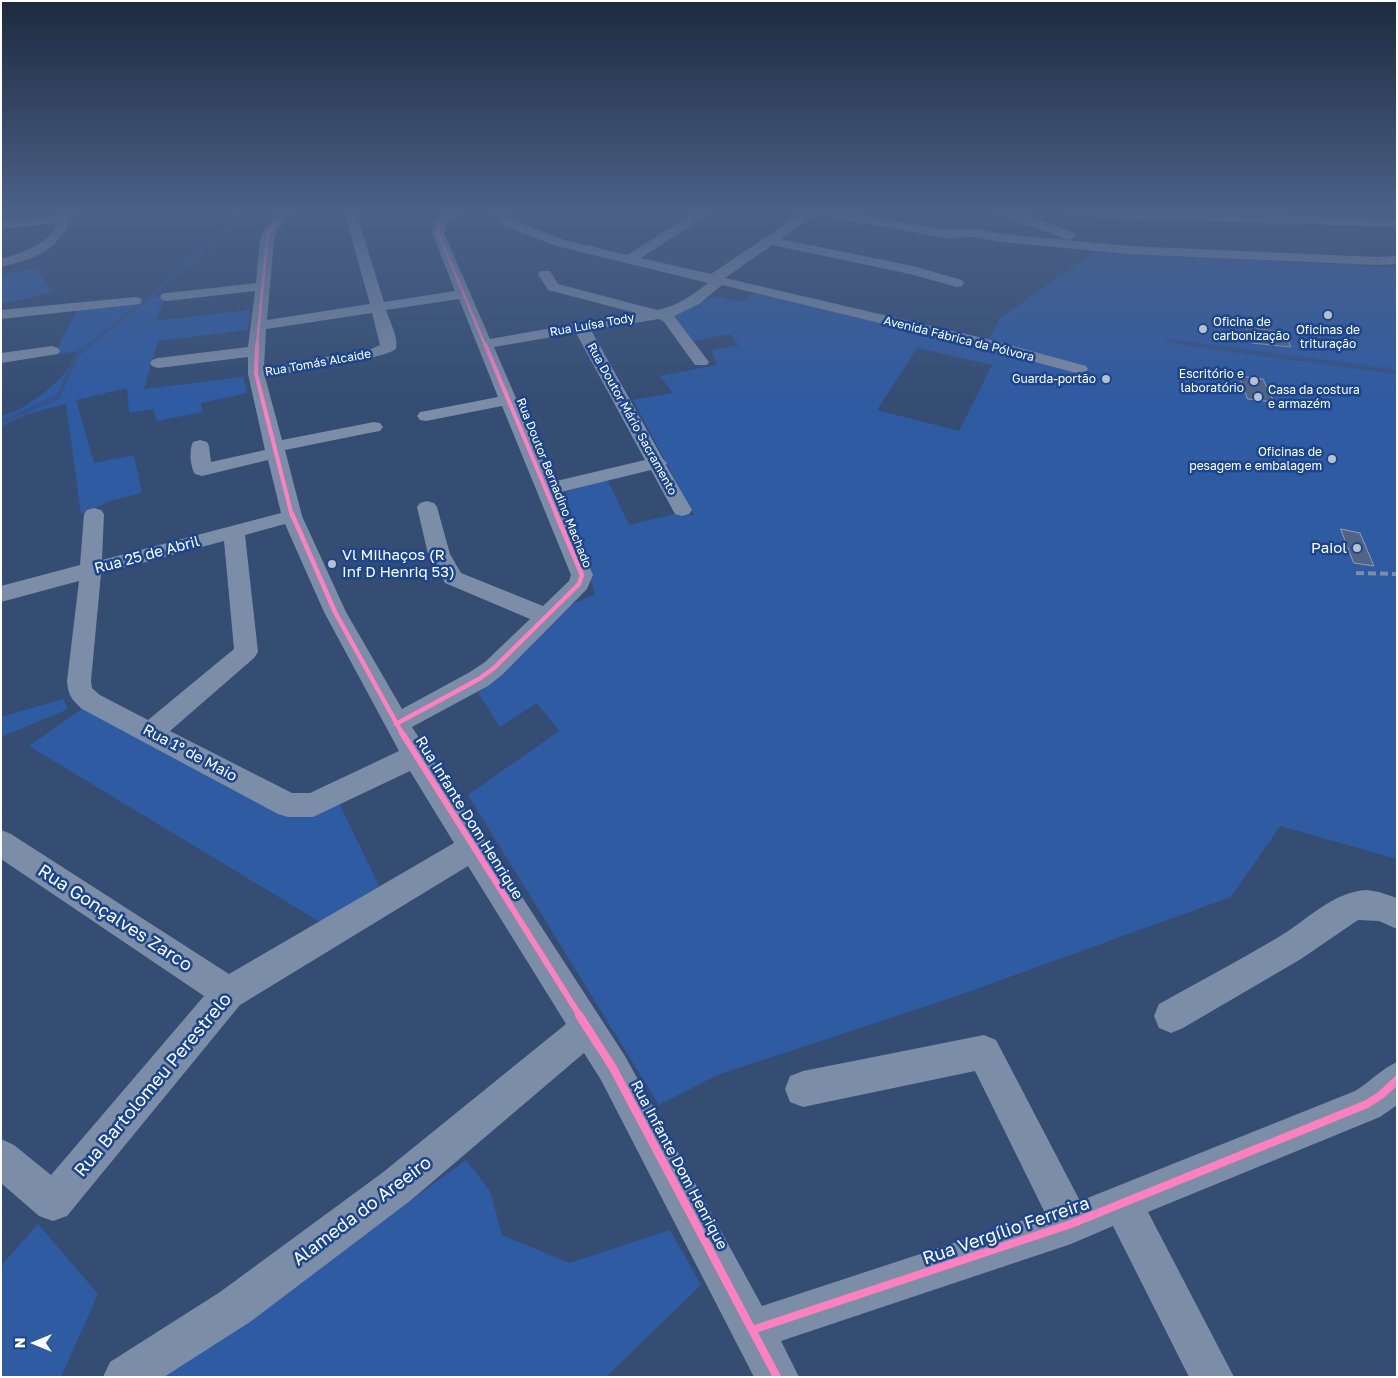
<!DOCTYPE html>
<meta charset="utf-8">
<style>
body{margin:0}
#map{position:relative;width:1398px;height:1378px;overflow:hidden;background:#354c73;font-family:"Golos Text",sans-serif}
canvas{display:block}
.frame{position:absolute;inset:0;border:2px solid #fff;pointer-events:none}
.north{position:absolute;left:10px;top:1318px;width:50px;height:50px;-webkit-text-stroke:4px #1b458d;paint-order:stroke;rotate:270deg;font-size:14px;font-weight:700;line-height:20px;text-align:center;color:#fff}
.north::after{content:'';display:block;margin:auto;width:18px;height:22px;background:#fff;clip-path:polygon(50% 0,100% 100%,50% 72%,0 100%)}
</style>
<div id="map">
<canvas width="1398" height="1378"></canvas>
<div class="frame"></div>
<div class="north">N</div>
</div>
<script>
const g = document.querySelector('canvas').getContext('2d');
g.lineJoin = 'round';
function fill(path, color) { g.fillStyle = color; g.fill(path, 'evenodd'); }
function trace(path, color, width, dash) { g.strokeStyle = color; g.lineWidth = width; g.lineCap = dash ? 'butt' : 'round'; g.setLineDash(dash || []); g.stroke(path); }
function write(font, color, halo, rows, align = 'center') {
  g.font = font + ' "Golos Text",sans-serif'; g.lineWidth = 5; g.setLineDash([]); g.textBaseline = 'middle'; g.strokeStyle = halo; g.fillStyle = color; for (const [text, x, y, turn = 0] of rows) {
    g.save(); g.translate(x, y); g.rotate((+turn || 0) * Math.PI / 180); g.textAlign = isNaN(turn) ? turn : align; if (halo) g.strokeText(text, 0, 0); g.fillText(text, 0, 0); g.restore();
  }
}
fill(new Path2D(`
 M 1096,251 L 1397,268 L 1397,859 L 1280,826 L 1231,897 L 954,997 L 717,1075 L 659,1105 L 468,795 L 559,731 L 537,703 L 500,727 L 478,693 L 568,606 L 595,594 L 565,492 L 607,479 L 629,525 L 675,514 L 694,515 L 633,400 L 673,393 L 660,376 L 717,365 L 711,350 L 739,345 L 730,334 L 693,341 L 673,316 L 714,296 L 744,302 L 754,293 L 984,348 L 1000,318 ZM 917,348 L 992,365 L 959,431 L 877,410 Z
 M 36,268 L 52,292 L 1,304 L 1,275 Z
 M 166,296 L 155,321 L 250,310 L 248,330 L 158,341 L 144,389 L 243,377 L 247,393 L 201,403 L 202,412 L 157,421 L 153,409 L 129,413 L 127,388 L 76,400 L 94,463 L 134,455 L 142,493 L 113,500 L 81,514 L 66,404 C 43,410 21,414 1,427 L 1,416 C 30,409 67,377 80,351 L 58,354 L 60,342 L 79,308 L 132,305 L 141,298 Z
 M 63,699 L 68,709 L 1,737 L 1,717 Z
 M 83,708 L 288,814 L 339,803 L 379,886 L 320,922 L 29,746 Z
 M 466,1160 L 490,1191 L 502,1235 L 569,1263 L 670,1230 L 701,1285 L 606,1377 L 156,1377 L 326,1263 Z
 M 38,1224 L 98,1294 L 61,1377 L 1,1377 L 1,1266 Z`), '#2f5ba3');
trace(new Path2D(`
 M 1169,341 L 1200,345
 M 89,345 L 191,263 L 231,226 L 239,212`), '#355387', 4);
trace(new Path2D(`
 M 1191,344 L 1397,372
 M 1,422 L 58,397 L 77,355 L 91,344`), '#355387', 4.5);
const building = new Path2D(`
 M 1246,327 L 1284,332 L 1291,347 L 1252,343 Z
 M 1239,376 L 1263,379 L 1274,402 L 1248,399 Z
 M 1341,529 L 1360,533 L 1374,566 L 1354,563 Z`);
fill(building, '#526483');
trace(building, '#919eb5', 1);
fill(new Path2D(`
 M 62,212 L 74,212 C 60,250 38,258 1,267 L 1,259 C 22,253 49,244 58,223 L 1,229 L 1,221 L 61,215 Z
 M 281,212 L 295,212 L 277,229 L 274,240 L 267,320 L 370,304 L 344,212 L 356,212 L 384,302 L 455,291 L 432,233 C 434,212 447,212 464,212 L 448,221 L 444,233 L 490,339 L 636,313 L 548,290 L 538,274 L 540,271 L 550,271 L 558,284 L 657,310 C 677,306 691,296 708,283 L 556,246 L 507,227 L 486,212 L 501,212 L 515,221 L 565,240 L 627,255 L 696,212 L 711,212 L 641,258 L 711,274 L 803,212 L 842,212 L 946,230 L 975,229 L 1002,234 L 1128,246 L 1377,257 L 1397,256 L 1397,264 L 1377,265 L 1128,254 L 1002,242 L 975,237 L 946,238 L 816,215 L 780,239 L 913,266 L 962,280 L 964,283 L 962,286 L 957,287 L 910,274 L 772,245 L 725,278 L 987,339 L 1086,366 L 1088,369 L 1086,372 L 1080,374 L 983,348 L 722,285 L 699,304 L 674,316 L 709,362 L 707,365 L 695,365 L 664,322 L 659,319 L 591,330 L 663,459 L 667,463 L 666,465 L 692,510 L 689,514 L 682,516 L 675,514 L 651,470 L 557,493 L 593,575 L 587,589 L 503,674 L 488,686 L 412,727 L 625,1056 L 762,1306 L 1045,1213 L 975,1071 L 803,1107 L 790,1102 L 785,1089 L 790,1076 L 803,1071 L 984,1035 L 996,1040 L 1080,1201 L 1355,1091 C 1370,1082 1381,1069 1397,1062 L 1397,1105 L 1380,1117 L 1148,1212 L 1234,1377 L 1189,1377 L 1113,1226 L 1071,1244 L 781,1341 L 799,1377 L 754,1377 L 601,1080 L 584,1053 L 410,1201 L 250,1322 L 164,1377 L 103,1377 L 110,1362 L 220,1292 L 382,1173 L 566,1024 L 468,866 L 240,1005 L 67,1216 L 53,1221 L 39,1216 L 1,1183 L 1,1139 L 14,1145 L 51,1175 L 204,996 L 1,859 L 1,830 L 11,834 L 229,974 L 454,843 L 410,771 L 313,817 L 288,817 L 278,814 L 82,709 C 72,700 68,695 67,681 L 79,581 L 1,602 L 1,586 L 80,565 L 84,514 L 87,510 L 94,508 L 101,510 L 104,514 L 102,560 L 281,513 L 268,460 L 202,476 L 195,474 C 190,467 189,449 193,442 L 200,440 L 207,442 L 209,446 L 211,462 L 265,450 L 248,374 L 248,357 L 158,368 L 152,366 L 150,363 L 152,360 L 158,358 L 248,347 L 255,291 L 167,301 L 162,300 L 160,297 L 162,294 L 167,293 L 256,283 L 260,240 L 265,228 ZM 459,299 L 498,397 L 426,411 L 420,412 L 417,416 L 420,420 L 426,421 L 502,406 L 571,575 L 569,581 L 543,606 L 461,573 L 450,554 L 437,507 L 434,503 L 427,501 L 420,503 L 417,507 L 428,554 L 445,583 L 530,619 L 485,662 L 470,672 L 402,709 L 346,612 L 302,516 L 285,450 L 374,432 L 380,431 L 383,427 L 380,423 L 374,422 L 282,440 L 265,377 C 282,374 393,358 396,348 C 399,338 389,320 386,310 ZM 372,313 L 380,345 L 371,349 L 264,368 L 266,329 ZM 576,333 L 645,460 L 552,482 L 494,347 ZM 285,524 L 324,612 L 399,751 L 310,793 L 292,793 L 170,731 L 254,658 L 258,652 L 245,535 ZM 224,541 L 234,649 L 148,720 L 100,695 L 92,688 L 91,681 L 101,574 Z
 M 998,212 L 1016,212 L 1075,233 L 1076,236 L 1070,240 L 1065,239 L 1000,215 Z
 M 1068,212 L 1169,212 L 1397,219 L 1397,227 L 1074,217 L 1070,216 Z
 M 135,297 L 140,298 L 142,301 L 140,304 L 1,319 L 1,310 Z
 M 52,346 L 58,348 L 60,351 L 58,354 L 1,363 L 1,353 Z
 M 1367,890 L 1379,892 L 1397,898 L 1397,929 L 1379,921 L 1358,920 L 1301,959 L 1183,1028 L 1171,1033 L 1159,1028 L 1154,1016 L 1159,1004 C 1198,982 1238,961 1277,938 C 1305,922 1333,891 1367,890 Z`), '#7c8da7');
trace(new Path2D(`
 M 1356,573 L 1397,574`), '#7d8da6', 4, [8, 4]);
trace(new Path2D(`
 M 458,212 C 447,216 439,221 438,233 L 485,345
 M 257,345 L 267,240 L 271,228 L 289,212`), '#ff80c0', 2.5);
trace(new Path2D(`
 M 257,344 L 256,374 L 292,516
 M 485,344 L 557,516`), '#ff80c0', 4);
trace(new Path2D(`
 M 292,514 L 335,612 L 403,735
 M 396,724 L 479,679 L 494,668 L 579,584 L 582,575 L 556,514`), '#ff80c0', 4.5);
trace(new Path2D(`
 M 402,733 L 580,1016`), '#ff80c0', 6);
trace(new Path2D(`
 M 579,1015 L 613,1068 L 777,1377
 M 752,1330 L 1071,1224 L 1367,1104 L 1381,1095 L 1397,1080`), '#ff80c0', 8);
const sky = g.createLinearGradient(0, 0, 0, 405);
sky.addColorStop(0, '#1d2a3f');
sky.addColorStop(0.52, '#4b6188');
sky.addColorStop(1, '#4b618800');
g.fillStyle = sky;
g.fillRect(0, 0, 1398, 405);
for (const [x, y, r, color] of [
 [1328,315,5,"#b8c0ce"],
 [1203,329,5,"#b8c0ce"],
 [1106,379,5,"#b8c0ce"],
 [1254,381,5,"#b8c0ce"],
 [1258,397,5,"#b8c0ce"],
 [1332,459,5,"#b8c0ce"],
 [1357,548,5,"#b8c0ce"],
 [332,564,5,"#b8c0ce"]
]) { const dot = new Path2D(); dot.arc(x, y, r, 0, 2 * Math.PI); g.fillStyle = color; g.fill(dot); trace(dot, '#1b458d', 2); }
write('12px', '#fff', '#1b458d', [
 ["Oficina de",1213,322,"left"],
 ["carbonização",1213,336,"left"],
 ["Oficinas de",1328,330,"center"],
 ["trituração",1328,344,"center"],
 ["Escritório e",1244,374],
 ["laboratório",1244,388],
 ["Guarda-portão",1096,379],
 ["Casa da costura",1268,390,"left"],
 ["e armazém",1268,404,"left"],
 ["Oficinas de",1322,452],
 ["pesagem e embalagem",1322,466]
], 'right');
write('12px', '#fff', '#1b458d', [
 ["Rua Luísa Tody",592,325,-10],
 ["Avenida Fábrica da Pólvora",959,339,14],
 ["Rua Tomás Alcaide",318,363,-10],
 ["Rua Doutor Mário Sacramento",632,419,61],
 ["Rua Doutor Bernadino Machado",554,483,68]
]);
write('15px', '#fff', '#1b458d', [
 ["Paiol",1347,548],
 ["Vl Milhaços (R",342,555,"left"],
 ["Inf D Henriq 53)",342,572,"left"]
], 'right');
write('15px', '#fff', '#1b458d', [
 ["Rua 25 de Abril",147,555,-15],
 ["Rua 1º de Maio",190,753,28],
 ["Rua Infante Dom Henrique",469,818,58],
 ["Rua Infante Dom Henrique",679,1165,62]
]);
write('18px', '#fff', '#1b458d', [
 ["Rua Gonçalves Zarco",115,918,33],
 ["Rua Bartolomeu Perestrelo",153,1085,-50],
 ["Alameda do Areeiro",362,1211,-37],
 ["Rua Vergílio Ferreira",1006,1231,-19]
]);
</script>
